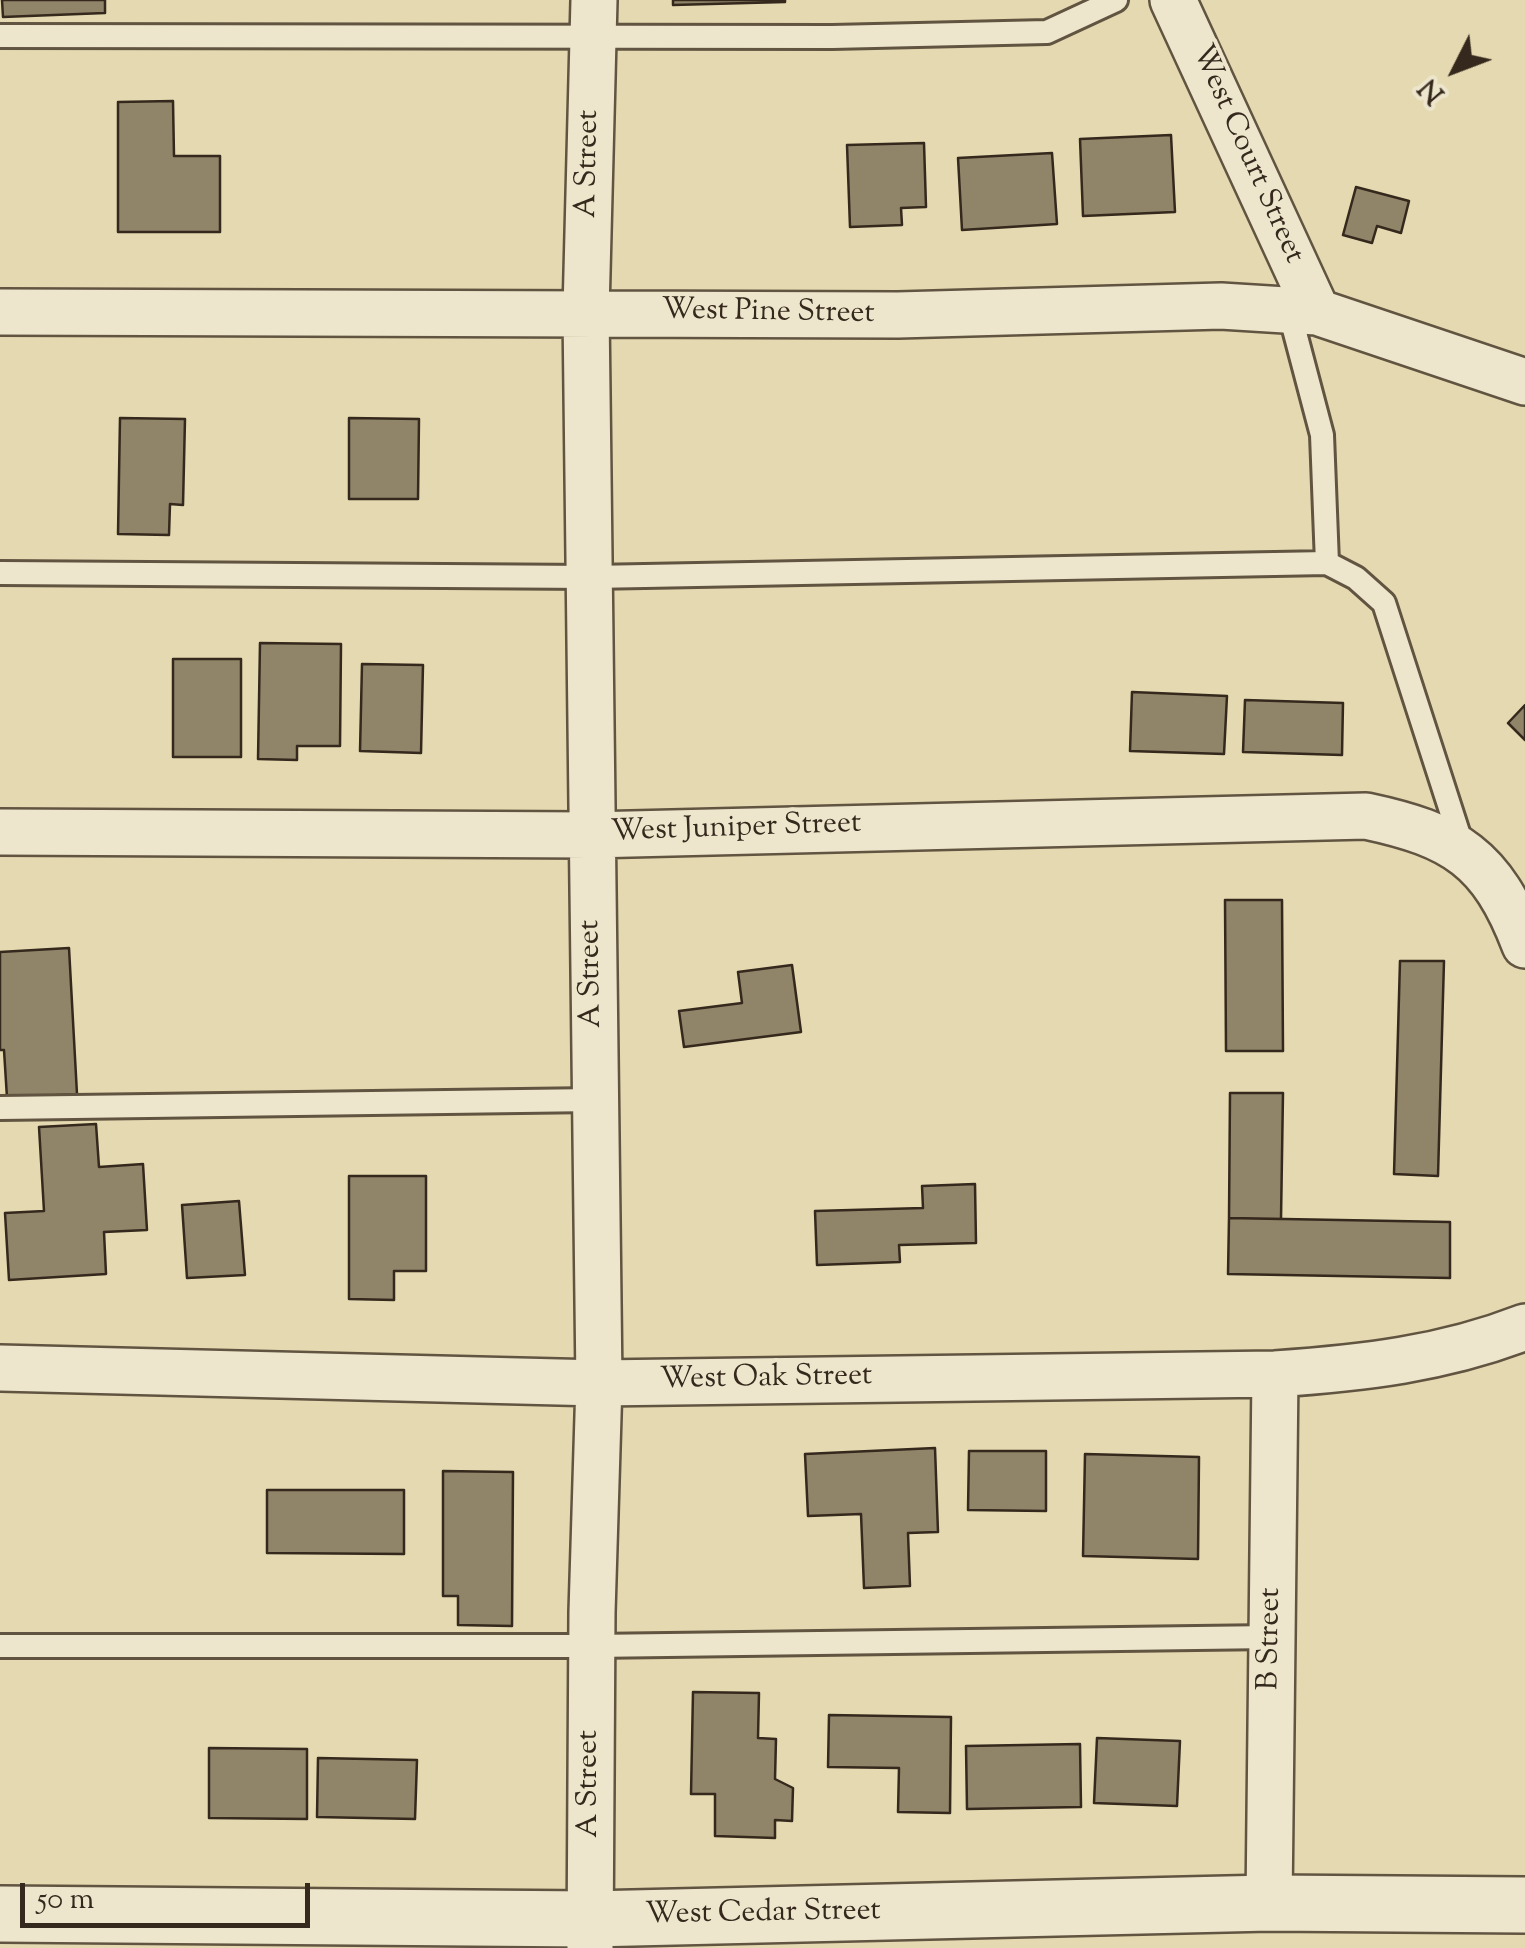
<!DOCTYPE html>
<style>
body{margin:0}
#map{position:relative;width:1525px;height:1948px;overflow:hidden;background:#e4d9b0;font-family:"Sorts Mill Goudy",serif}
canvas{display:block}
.north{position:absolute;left:1405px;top:20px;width:100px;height:100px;-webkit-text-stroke:8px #ede6cc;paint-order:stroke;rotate:228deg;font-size:28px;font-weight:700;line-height:40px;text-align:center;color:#35281c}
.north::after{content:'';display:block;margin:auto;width:35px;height:45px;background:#35281c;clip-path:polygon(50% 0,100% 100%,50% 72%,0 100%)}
.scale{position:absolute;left:20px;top:1883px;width:290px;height:45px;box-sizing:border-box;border:5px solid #35281c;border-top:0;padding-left:12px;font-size:30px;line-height:35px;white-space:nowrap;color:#35281c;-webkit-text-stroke:8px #ede6cc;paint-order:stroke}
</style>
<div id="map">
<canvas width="1525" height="1948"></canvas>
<div class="north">N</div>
<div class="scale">50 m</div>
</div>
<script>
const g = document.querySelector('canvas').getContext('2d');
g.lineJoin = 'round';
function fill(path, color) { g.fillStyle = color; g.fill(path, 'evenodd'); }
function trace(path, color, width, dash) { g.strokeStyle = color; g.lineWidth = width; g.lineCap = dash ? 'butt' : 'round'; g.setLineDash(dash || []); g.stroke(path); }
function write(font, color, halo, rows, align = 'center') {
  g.font = font + ' "Sorts Mill Goudy",serif'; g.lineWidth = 8; g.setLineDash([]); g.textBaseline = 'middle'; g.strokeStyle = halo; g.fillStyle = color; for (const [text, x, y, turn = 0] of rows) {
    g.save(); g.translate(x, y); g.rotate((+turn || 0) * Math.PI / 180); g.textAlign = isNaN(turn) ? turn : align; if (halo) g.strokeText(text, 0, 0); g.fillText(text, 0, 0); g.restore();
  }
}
const building = new Path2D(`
 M 2,0 L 105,0 L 105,13 L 3,17 Z
 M 673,0 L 785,0 L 785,2 L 673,5 Z
 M 173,101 L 174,156 L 220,156 L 220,232 L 118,232 L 118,102 Z
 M 1171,135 L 1175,212 L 1083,216 L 1080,139 Z
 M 924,143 L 926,207 L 901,208 L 902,225 L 850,227 L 847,145 Z
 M 1052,153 L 1057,224 L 962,230 L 958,158 Z
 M 1356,187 L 1409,201 L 1401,233 L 1377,226 L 1372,243 L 1343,235 Z
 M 120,418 L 185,419 L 183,505 L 170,504 L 169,535 L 118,534 Z
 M 349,418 L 419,419 L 418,499 L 349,499 Z
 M 260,643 L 341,644 L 340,746 L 297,746 L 297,760 L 258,759 Z
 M 173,659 L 241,659 L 241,757 L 173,757 Z
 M 362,664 L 423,665 L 421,753 L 360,751 Z
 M 1132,692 L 1227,696 L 1224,754 L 1130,751 Z
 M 1245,700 L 1343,703 L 1342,755 L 1243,752 Z
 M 1525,705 L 1525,740 L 1508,723 Z
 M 1225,900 L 1282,900 L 1283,1051 L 1226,1051 Z
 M 69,948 L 77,1094 L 7,1098 L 4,1050 L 0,1050 L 0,952 Z
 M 1400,961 L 1444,961 L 1438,1176 L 1394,1174 Z
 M 792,965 L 801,1032 L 684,1047 L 679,1011 L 742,1003 L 738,972 Z
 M 1230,1093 L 1283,1093 L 1281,1219 L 1229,1218 Z
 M 96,1124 L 99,1167 L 143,1164 L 147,1230 L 104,1232 L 106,1274 L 9,1280 L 5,1213 L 44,1211 L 39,1127 Z
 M 349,1176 L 426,1176 L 426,1271 L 394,1271 L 394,1300 L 349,1299 Z
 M 975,1184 L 976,1243 L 899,1245 L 900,1262 L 817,1265 L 815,1211 L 923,1208 L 922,1186 Z
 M 239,1201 L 245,1275 L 187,1278 L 182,1205 Z
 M 1229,1218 L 1450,1222 L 1450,1278 L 1228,1274 Z
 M 935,1448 L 938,1532 L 908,1533 L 910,1586 L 864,1588 L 861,1514 L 808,1516 L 805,1454 Z
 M 969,1451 L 1046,1451 L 1046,1511 L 968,1510 Z
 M 1085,1454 L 1199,1457 L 1198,1559 L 1083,1556 Z
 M 443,1471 L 513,1472 L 512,1626 L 458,1625 L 458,1596 L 443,1596 Z
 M 267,1490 L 404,1490 L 404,1554 L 267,1553 Z
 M 693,1692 L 759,1693 L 758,1738 L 776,1739 L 775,1779 L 793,1788 L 792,1821 L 775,1820 L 775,1838 L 715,1836 L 715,1794 L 691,1794 Z
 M 829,1715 L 951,1717 L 950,1813 L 898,1812 L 899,1768 L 828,1767 Z
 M 1097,1738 L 1180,1741 L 1177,1806 L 1094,1803 Z
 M 1080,1744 L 1081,1807 L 967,1809 L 966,1746 Z
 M 209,1748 L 307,1749 L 307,1819 L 209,1818 Z
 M 318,1758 L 417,1760 L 415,1819 L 317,1817 Z`);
fill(building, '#908469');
trace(building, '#35281c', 2.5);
const service = new Path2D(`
 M 0,36 L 832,37 L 1047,32 L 1116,0
 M 1289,310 L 1322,435 L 1327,563
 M 0,573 L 592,577 L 1327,563 L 1356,578 L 1384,603 L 1463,848
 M 0,1108 L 595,1100
 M 0,1646 L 592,1646 L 1272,1637`);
const minor = new Path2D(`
 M 1173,0 L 1317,312
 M 0,312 L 898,315 L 1221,306 L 1317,312 L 1525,382
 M 0,832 L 590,835 L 1366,816 C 1455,835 1492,858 1525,945
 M 0,1368 L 599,1383 L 1275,1374 C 1362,1368 1443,1359 1525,1327
 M 1269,1903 L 1275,1374
 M 590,1948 L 592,1612 L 599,1383 L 586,311 L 594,0`);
const tertiary = new Path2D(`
 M 0,1914 L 590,1919 L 1269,1903 L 1525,1905`);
trace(service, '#615441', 28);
trace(minor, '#615441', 50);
trace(tertiary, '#615441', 60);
trace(service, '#ede6cc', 22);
trace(minor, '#ede6cc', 45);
trace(tertiary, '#ede6cc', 55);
write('30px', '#35281c', '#ede6cc', [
 ["West Court Street",1246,155,66],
 ["A Street",590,164,-89],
 ["West Pine Street",768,314,1],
 ["West Juniper Street",736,830,-2],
 ["A Street",593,974,-91],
 ["West Oak Street",766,1380,-1],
 ["B Street",1272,1639,-89],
 ["A Street",591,1784,-90],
 ["West Cedar Street",763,1915,-1]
]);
</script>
